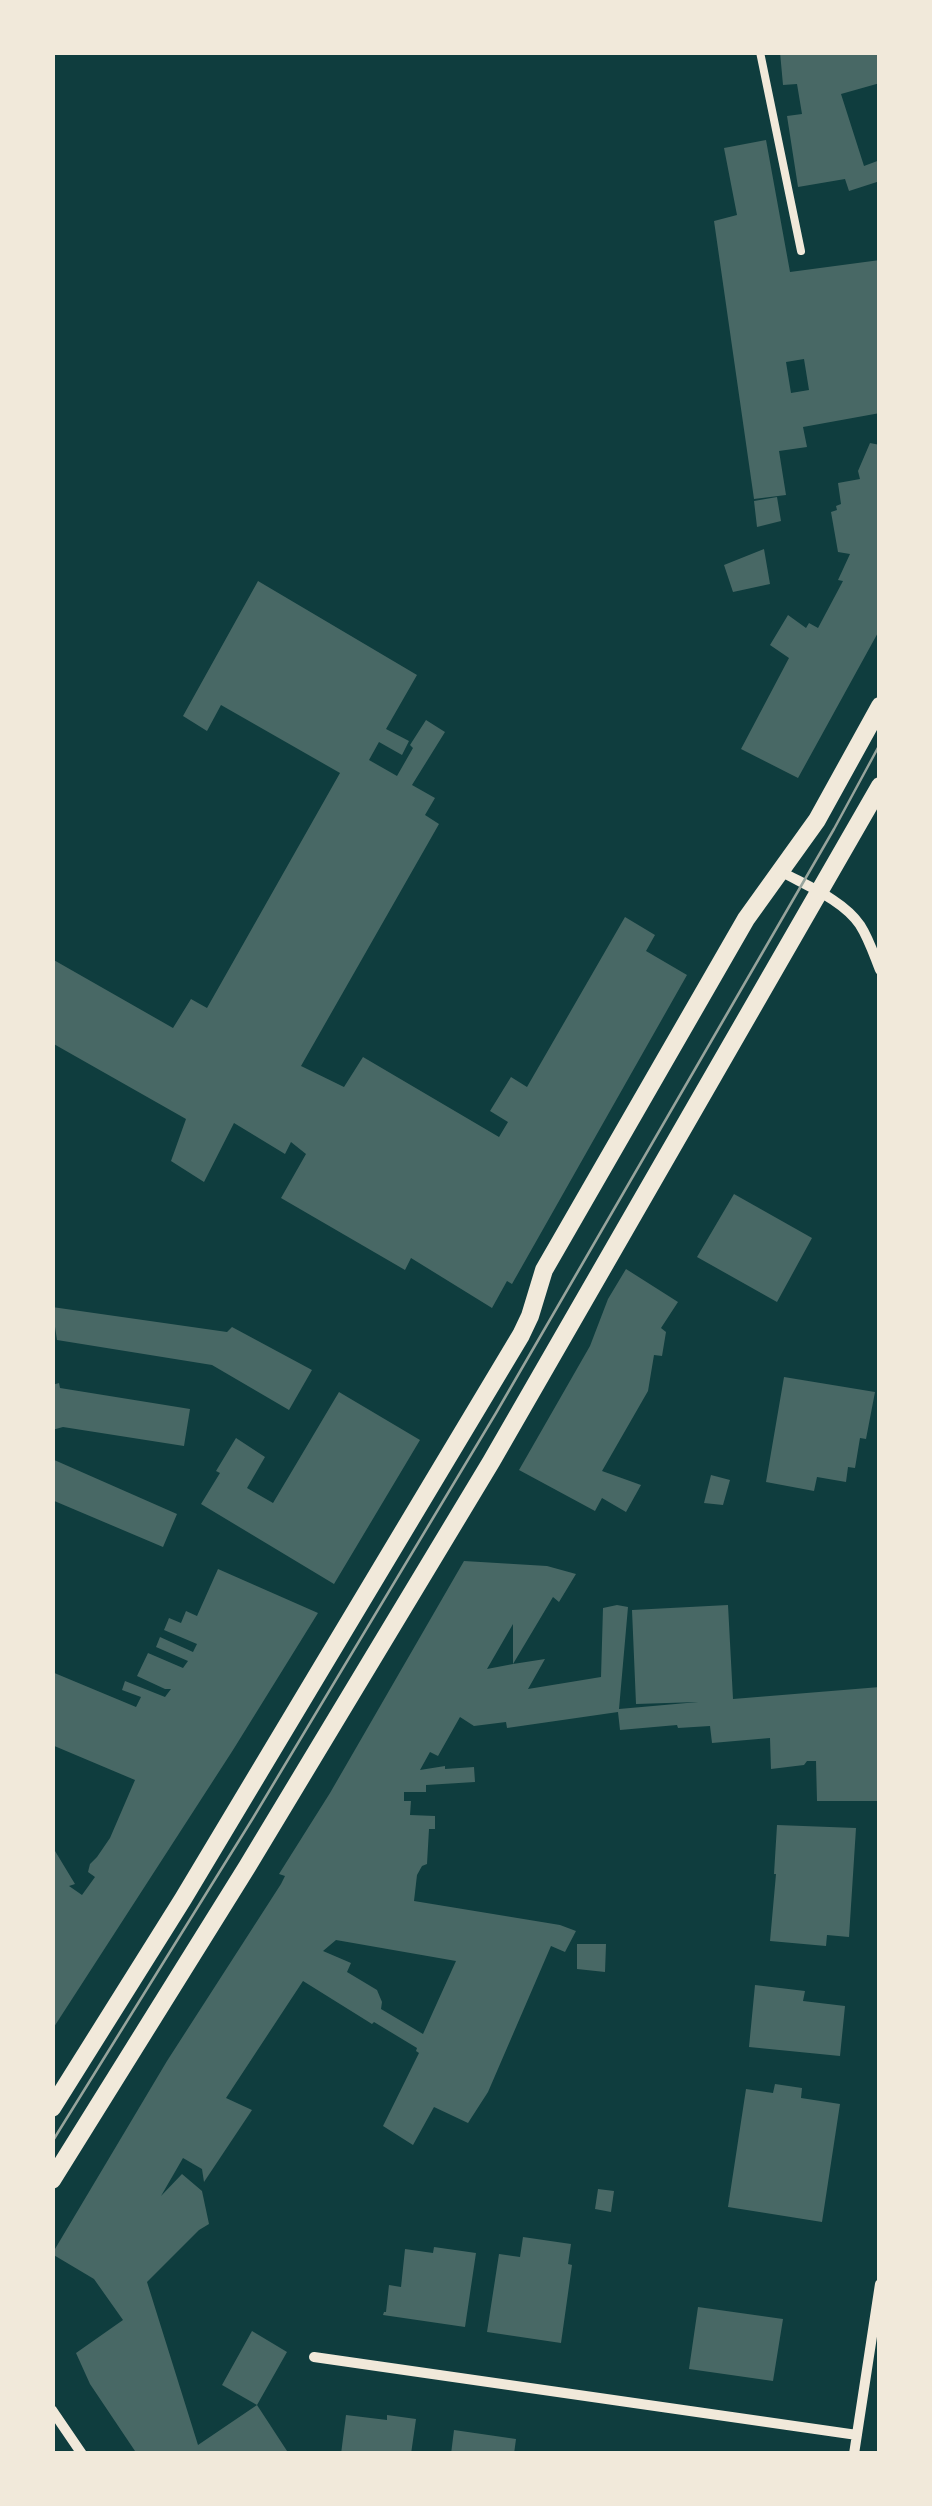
<!DOCTYPE html>
<style>
body{margin:0}
#map{position:relative;width:932px;height:2506px;overflow:hidden;background:#0f3d3e;font-family:"IBM Plex Serif",serif}
canvas{display:block}
.frame{position:absolute;inset:0;border:55px solid #f1e9da;pointer-events:none}
</style>
<div id="map">
<canvas width="932" height="2506"></canvas>
<div class="frame"></div>
</div>
<script>
const g = document.querySelector('canvas').getContext('2d');
g.lineJoin = 'round';
function fill(path, color) { g.fillStyle = color; g.fill(path, 'evenodd'); }
function trace(path, color, width, dash) { g.strokeStyle = color; g.lineWidth = width; g.lineCap = dash ? 'butt' : 'round'; g.setLineDash(dash || []); g.stroke(path); }
fill(new Path2D(`
 M 780,52 L 880,52 L 880,83 L 841,94 L 864,166 L 880,160 L 880,181 L 849,191 L 845,179 L 798,187 L 787,116 L 802,114 L 797,84 L 783,85 Z
 M 766,140 L 790,272 L 880,260 L 880,413 L 803,427 L 807,447 L 779,451 L 786,495 L 754,499 L 714,221 L 737,215 L 724,148 ZM 804,359 L 809,390 L 791,393 L 786,362 Z
 M 870,443 L 880,445 L 880,629 L 798,778 L 741,749 L 789,658 L 770,645 L 788,615 L 806,628 L 809,623 L 818,628 L 843,581 L 838,580 L 850,554 L 838,552 L 831,512 L 837,510 L 836,506 L 841,504 L 838,483 L 860,479 L 858,471 Z
 M 777,497 L 781,521 L 757,527 L 754,501 Z
 M 764,549 L 770,584 L 733,592 L 724,565 Z
 M 258,581 L 417,675 L 386,729 L 409,741 L 402,755 L 379,742 L 369,760 L 397,776 L 413,748 L 410,745 L 426,720 L 445,732 L 412,785 L 435,798 L 425,815 L 439,824 L 301,1066 L 344,1087 L 363,1057 L 499,1137 L 508,1122 L 490,1111 L 511,1077 L 527,1087 L 625,917 L 655,935 L 646,951 L 687,975 L 512,1284 L 507,1281 L 492,1308 L 411,1258 L 405,1270 L 281,1198 L 306,1154 L 291,1142 L 285,1154 L 234,1123 L 204,1182 L 171,1161 L 186,1119 L 52,1043 L 52,959 L 173,1028 L 191,999 L 207,1008 L 340,773 L 221,705 L 207,731 L 183,716 Z
 M 734,1194 L 812,1238 L 777,1302 L 697,1257 Z
 M 626,1269 L 678,1302 L 661,1328 L 666,1332 L 662,1356 L 654,1355 L 648,1391 L 602,1471 L 641,1485 L 626,1512 L 602,1498 L 595,1511 L 519,1470 L 590,1346 L 608,1299 Z
 M 52,1307 L 227,1332 L 232,1327 L 312,1370 L 289,1410 L 212,1365 L 57,1340 Z
 M 784,1377 L 875,1392 L 866,1439 L 860,1438 L 855,1468 L 848,1467 L 846,1482 L 817,1477 L 814,1491 L 766,1482 Z
 M 59,1383 L 60,1388 L 190,1409 L 184,1446 L 63,1427 L 52,1430 L 52,1385 Z
 M 339,1392 L 420,1440 L 334,1584 L 201,1504 L 220,1473 L 216,1471 L 236,1438 L 265,1457 L 247,1488 L 273,1503 Z
 M 52,1459 L 177,1514 L 163,1547 L 52,1500 Z
 M 711,1475 L 730,1480 L 723,1505 L 704,1503 Z
 M 464,1561 L 547,1566 L 576,1574 L 559,1602 L 553,1597 L 513,1664 L 513,1624 L 487,1669 L 513,1664 L 545,1659 L 528,1689 L 601,1677 L 603,1608 L 617,1605 L 628,1607 L 619,1709 L 698,1702 L 636,1704 L 632,1610 L 728,1605 L 733,1699 L 880,1687 L 880,1801 L 817,1801 L 816,1761 L 807,1761 L 804,1765 L 771,1769 L 770,1738 L 712,1743 L 710,1726 L 678,1728 L 677,1725 L 620,1730 L 618,1712 L 507,1728 L 506,1722 L 474,1726 L 460,1717 L 438,1756 L 430,1752 L 420,1770 L 445,1766 L 445,1769 L 474,1767 L 475,1782 L 426,1785 L 426,1792 L 404,1792 L 404,1801 L 411,1801 L 410,1815 L 435,1816 L 435,1829 L 429,1829 L 427,1864 L 422,1866 L 417,1875 L 414,1901 L 560,1925 L 576,1931 L 565,1952 L 551,1946 L 488,2092 L 468,2123 L 434,2107 L 413,2145 L 383,2126 L 419,2053 L 416,2051 L 417,2048 L 374,2022 L 372,2024 L 303,1981 L 226,2098 L 252,2110 L 204,2182 L 202,2169 L 183,2158 L 161,2196 L 182,2174 L 202,2191 L 209,2224 L 199,2230 L 147,2282 L 198,2445 L 257,2405 L 222,2385 L 252,2331 L 287,2352 L 257,2405 L 289,2454 L 137,2454 L 90,2384 L 76,2353 L 123,2320 L 94,2279 L 52,2254 L 167,2061 L 281,1884 L 285,1876 L 279,1874 L 330,1793 ZM 336,1940 L 456,1961 L 423,2034 L 381,2009 L 382,2002 L 377,1990 L 347,1972 L 351,1963 L 323,1951 Z
 M 218,1569 L 318,1613 L 233,1750 L 52,2030 L 52,1846 L 75,1884 L 69,1886 L 82,1895 L 95,1877 L 88,1872 L 90,1864 L 97,1857 L 110,1838 L 135,1780 L 52,1745 L 52,1672 L 136,1707 L 141,1697 L 122,1690 L 125,1681 L 165,1697 L 171,1689 L 165,1689 L 137,1676 L 148,1653 L 183,1668 L 188,1661 L 156,1647 L 160,1637 L 193,1652 L 197,1644 L 164,1630 L 169,1618 L 181,1623 L 186,1611 L 197,1616 Z
 M 777,1825 L 856,1828 L 849,1937 L 827,1935 L 826,1946 L 770,1941 L 776,1874 L 774,1874 Z
 M 577,1944 L 606,1944 L 605,1972 L 577,1969 Z
 M 755,1985 L 805,1991 L 803,2001 L 845,2006 L 840,2056 L 749,2047 Z
 M 775,2084 L 802,2088 L 801,2098 L 840,2104 L 822,2222 L 728,2207 L 746,2089 L 773,2093 Z
 M 598,2189 L 614,2191 L 611,2212 L 595,2209 Z
 M 523,2237 L 571,2244 L 568,2264 L 572,2265 L 561,2343 L 487,2332 L 499,2254 L 520,2257 Z
 M 434,2247 L 476,2253 L 465,2327 L 383,2315 L 384,2312 L 386,2312 L 389,2285 L 401,2287 L 405,2249 L 433,2253 Z
 M 698,2307 L 783,2319 L 773,2381 L 689,2369 Z
 M 346,2415 L 387,2420 L 387,2415 L 416,2419 L 411,2454 L 341,2454 Z
 M 454,2430 L 516,2439 L 514,2454 L 451,2454 Z`), '#486865');
trace(new Path2D(`
 M 760,52 L 801,251`), '#f1e9da', 8);
trace(new Path2D(`
 M 780,871 C 807,886 843,900 860,925 C 869,939 874,955 880,970
 M 314,2357 L 857,2435
 M 52,2410 L 82,2454
 M 854,2454 L 880,2284`), '#f1e9da', 10);
trace(new Path2D(`
 M 52,2108 L 183,1899 L 521,1335 L 530,1316 L 544,1270 L 746,919 L 817,820 L 880,706
 M 52,2180 L 247,1867 L 491,1462 L 880,786`), '#f1e9da', 18);
trace(new Path2D(`
 M 52,2142 L 253,1818 L 496,1413 L 834,829 L 880,744`), '#97a49c', 2.5);
</script>
